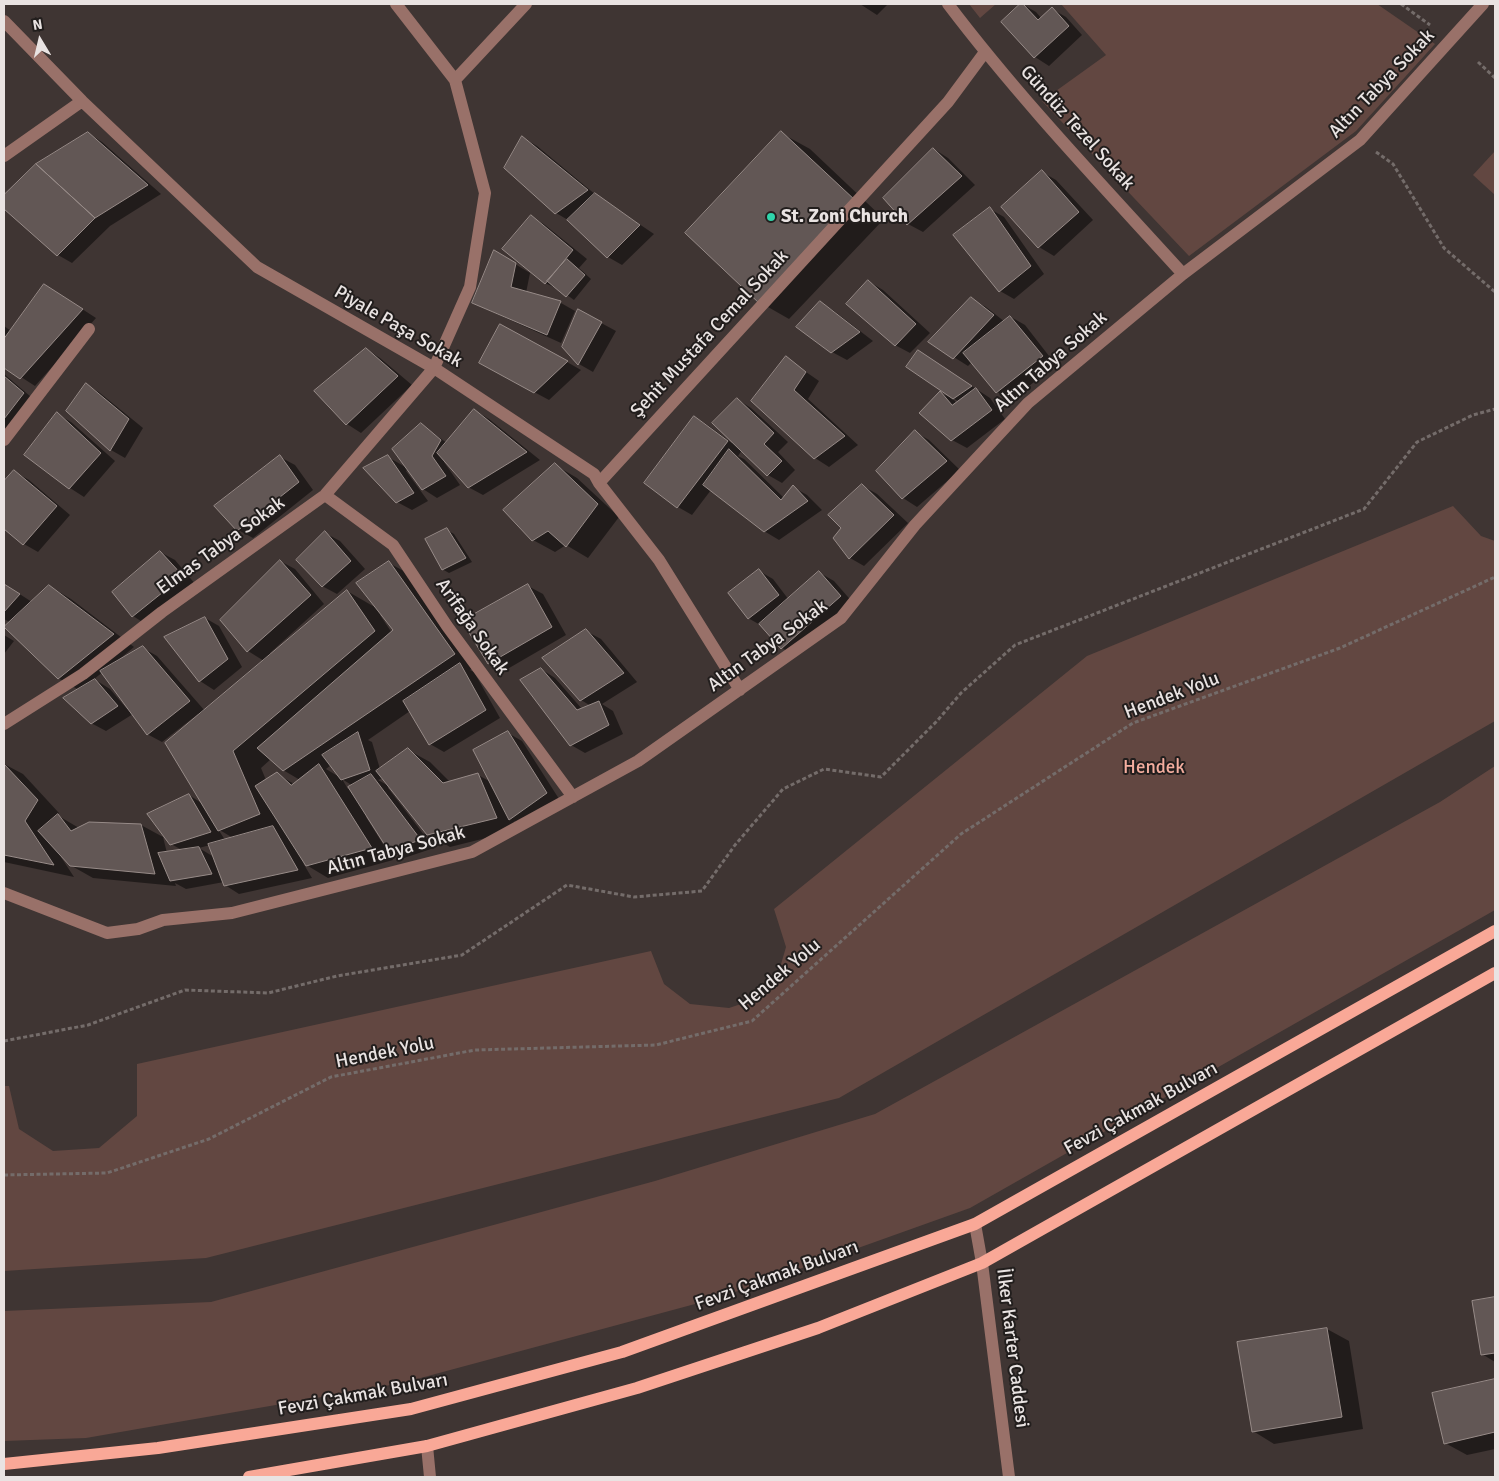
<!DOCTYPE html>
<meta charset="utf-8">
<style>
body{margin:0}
#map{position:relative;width:1499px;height:1481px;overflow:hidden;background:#3f3533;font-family:Signika,sans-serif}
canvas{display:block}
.frame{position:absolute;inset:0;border:5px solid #e9e3e2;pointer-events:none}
.north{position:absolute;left:15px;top:15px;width:50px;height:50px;-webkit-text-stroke:4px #221e1d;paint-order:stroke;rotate:351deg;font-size:14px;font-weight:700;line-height:20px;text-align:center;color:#e9e3e2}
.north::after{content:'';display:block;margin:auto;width:18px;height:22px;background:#e9e3e2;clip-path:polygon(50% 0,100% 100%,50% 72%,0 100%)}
</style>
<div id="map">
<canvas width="1499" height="1481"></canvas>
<div class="frame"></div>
<div class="north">N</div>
</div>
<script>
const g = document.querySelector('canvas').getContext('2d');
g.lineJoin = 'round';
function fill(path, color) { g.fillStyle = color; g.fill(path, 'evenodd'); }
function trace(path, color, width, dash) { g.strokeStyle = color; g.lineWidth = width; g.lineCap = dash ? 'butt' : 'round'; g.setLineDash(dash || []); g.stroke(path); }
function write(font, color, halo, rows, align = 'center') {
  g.font = font + ' Signika,sans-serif'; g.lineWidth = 4; g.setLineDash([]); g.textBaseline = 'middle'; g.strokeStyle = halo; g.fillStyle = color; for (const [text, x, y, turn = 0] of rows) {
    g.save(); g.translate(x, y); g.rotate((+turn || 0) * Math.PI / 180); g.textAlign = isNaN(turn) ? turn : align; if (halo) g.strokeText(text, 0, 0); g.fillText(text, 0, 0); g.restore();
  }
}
fill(new Path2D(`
 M 969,4 L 996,4 L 980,18 Z
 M 1061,4 L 1377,4 L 1435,44 L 1356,131 L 1189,256 L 1042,101 L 1106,55 Z
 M 1495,151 L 1495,195 L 1473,175 Z
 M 1453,506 L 1481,536 L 1495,541 L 1495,721 L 839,1098 L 206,1258 L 4,1271 L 4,1086 L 9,1086 L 19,1129 L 53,1151 L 99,1148 L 137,1116 L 137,1064 L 651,951 L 664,984 L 690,1004 L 729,1008 L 756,999 L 777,978 L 786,947 L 774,909 L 1087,656 Z
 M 1495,766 L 1495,910 L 970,1208 L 721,1297 L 402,1383 L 86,1438 L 4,1441 L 4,1311 L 211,1302 L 655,1181 L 875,1114 L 1440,802 Z`), '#624741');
fill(new Path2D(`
 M 860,4 L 888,4 L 877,15 Z
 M 1022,4 L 1036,12 L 1042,19 L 1052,9 L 1066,17 L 1082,35 L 1049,66 L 1035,57 L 1002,22 Z
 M 88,133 L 102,142 L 161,194 L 110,226 L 72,263 L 58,255 L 4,207 L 4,197 L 36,165 Z
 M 781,133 L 810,149 L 884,219 L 789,319 L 761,303 Z
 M 523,138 L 537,146 L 596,195 L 654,234 L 622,265 L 608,257 L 568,220 L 556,213 Z
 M 934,149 L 948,158 L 975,185 L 923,232 L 908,224 Z
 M 1042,172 L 1056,180 L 1093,220 L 1054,256 L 1039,247 L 1003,207 Z
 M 990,209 L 1004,217 L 1044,274 L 1014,299 L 1000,291 Z
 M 531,216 L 545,225 L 587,259 L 579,268 L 591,279 L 574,300 L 560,290 L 545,283 Z
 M 495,252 L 530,273 L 526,293 L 561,303 L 575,311 L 561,343 L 488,310 L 473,302 Z
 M 868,281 L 883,290 L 930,333 L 910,353 L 895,345 Z
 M 59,294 L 96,318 L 35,386 L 4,366 L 4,326 L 11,331 Z
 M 971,299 L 986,307 L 1005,322 L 1011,317 L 1025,325 L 1056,365 L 1011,400 L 997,392 L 972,362 L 968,366 L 930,342 Z
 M 820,302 L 834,311 L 873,341 L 847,360 L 832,352 Z
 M 579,311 L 616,331 L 593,372 L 579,364 L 564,347 Z
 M 366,349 L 380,358 L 412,385 L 361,433 L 347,424 L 316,391 Z
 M 918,351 L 990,398 L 1005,419 L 967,448 L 952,440 L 940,393 L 952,398 L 957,403 L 959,402 L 953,398 Z
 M 786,358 L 819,381 L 808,399 L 858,445 L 829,467 L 815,458 L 753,401 Z
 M 567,362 L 581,370 L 549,400 L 495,371 Z
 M 4,374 L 37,402 L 4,440 Z
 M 86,384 L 100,393 L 143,428 L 125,458 L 111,450 Z
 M 737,399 L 751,408 L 788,442 L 778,452 L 795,470 L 782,483 L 768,475 L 742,450 L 738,456 L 744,459 L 784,498 L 793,487 L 807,495 L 822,510 L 779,540 L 764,531 L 711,490 L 692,515 L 678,507 L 645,482 L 695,417 L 709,426 L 732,443 Z
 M 474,410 L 489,419 L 540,460 L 483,495 L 468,487 L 446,461 L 444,462 L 460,485 L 437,498 L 423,489 L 408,469 L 406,471 L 428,501 L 412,510 L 397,502 L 388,457 L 407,468 L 421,425 L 447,443 Z
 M 57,414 L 71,422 L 115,461 L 84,497 L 70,488 L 26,455 Z
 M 915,432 L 929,440 L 960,470 L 917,507 L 903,498 L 878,471 Z
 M 280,457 L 295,465 L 313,490 L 253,538 L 238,530 Z
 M 555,465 L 577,478 L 619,517 L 588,558 L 566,545 L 555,552 L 533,540 Z
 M 15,472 L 29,480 L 70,515 L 38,552 L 24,544 L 4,527 L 4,482 Z
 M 863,486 L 877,494 L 908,523 L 864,566 L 850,558 L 843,528 Z
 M 447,530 L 454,534 L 472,562 L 449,573 L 442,569 Z
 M 325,533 L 340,541 L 365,569 L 337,594 L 322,586 Z
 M 160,552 L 175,560 L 196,585 L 147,625 L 133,616 Z
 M 280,561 L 295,569 L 324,604 L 270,653 L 271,655 L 347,591 L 378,609 L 389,563 L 411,575 L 476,666 L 470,670 L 474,672 L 500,718 L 444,752 L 430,744 L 410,711 L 368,740 L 372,742 L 380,769 L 408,750 L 430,762 L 450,782 L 478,775 L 491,782 L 508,733 L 522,741 L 561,802 L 524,827 L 514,821 L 518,830 L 450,847 L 428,834 L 384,778 L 378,780 L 389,786 L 388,788 L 434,848 L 404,858 L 389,849 L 368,816 L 366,817 L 393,860 L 328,878 L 303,863 L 312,878 L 239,894 L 225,885 L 224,882 L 186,889 L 175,883 L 176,886 L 93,878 L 70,865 L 62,856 L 61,857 L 74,877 L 4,862 L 4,764 L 23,774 L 59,813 L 57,815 L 79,828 L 141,825 L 163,837 L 167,853 L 182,850 L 171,844 L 189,795 L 203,804 L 199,716 L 198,714 L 162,742 L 147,734 L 133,714 L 106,731 L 91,723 L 79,690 L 58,678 L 11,623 L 4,619 L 4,584 L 32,602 L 49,586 L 71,599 L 134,647 L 116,662 L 143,648 L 157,656 L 205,711 L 264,661 L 248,651 L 222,620 ZM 382,614 L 395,630 L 392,633 L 380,615 ZM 103,672 L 128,707 L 127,709 L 110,689 L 94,679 ZM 271,759 L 283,770 L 300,780 L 294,784 L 277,774 L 266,780 L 261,768 ZM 331,765 L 341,778 L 326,769 ZM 342,779 L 353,786 L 348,789 ZM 218,829 L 233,838 L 225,840 ZM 210,845 L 214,857 L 199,848 Z
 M 759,571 L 773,579 L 789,600 L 820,573 L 834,581 L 855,605 L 796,656 L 782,648 L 762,626 L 748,618 Z
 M 528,586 L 543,594 L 566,635 L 504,671 L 489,663 Z
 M 205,618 L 219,626 L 242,667 L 214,690 L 200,681 L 166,638 Z
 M 586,631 L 601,639 L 637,682 L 602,704 L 613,711 L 623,734 L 585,753 L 571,745 L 541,669 L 555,678 L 582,709 L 591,706 L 581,700 Z
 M 4,635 L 14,641 L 4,654 Z
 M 1495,1299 L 1495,1362 L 1482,1354 L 1474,1302 Z
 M 1327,1329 L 1349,1341 L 1363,1429 L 1274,1444 L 1253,1431 L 1238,1343 Z
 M 1495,1380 L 1495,1449 L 1467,1455 L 1445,1443 L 1434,1394 Z`), '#0007');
const building = new Path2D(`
 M 1020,4 L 1023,4 L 1038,20 L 1052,7 L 1069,26 L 1034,58 L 1001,22 Z
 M 781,131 L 856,201 L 760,304 L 685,233 Z
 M 88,132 L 148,185 L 95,218 L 36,164 Z
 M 522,136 L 588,190 L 555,214 L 504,168 Z
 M 933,148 L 962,176 L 907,225 L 883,198 Z
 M 36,164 L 95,218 L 57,256 L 4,209 L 4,195 Z
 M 1042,170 L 1079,212 L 1038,248 L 1001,207 Z
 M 595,193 L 640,225 L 607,258 L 567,220 Z
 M 990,207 L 1031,266 L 999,292 L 953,235 Z
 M 531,215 L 573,250 L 545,284 L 502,249 Z
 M 494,250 L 516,263 L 511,287 L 561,301 L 547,335 L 472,303 Z
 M 567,259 L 585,275 L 566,297 L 547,281 Z
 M 868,280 L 916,324 L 895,346 L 846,304 Z
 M 44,284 L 83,309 L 20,379 L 4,368 L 4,339 Z
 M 971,297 L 994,315 L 953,359 L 928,342 Z
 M 820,301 L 860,332 L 831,353 L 796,327 Z
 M 578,309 L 602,322 L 578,365 L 562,347 Z
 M 1010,316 L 1043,356 L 996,393 L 963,353 Z
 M 500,324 L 568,361 L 534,393 L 479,363 Z
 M 366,348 L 398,376 L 346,425 L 314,391 Z
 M 918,350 L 972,386 L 953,399 L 906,367 Z
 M 786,356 L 806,372 L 794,390 L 845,436 L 814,459 L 751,401 Z
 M 4,376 L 24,393 L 4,419 Z
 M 86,383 L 129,419 L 110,451 L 66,411 Z
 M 976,388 L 992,410 L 951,441 L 919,413 L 940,391 L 952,405 Z
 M 737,398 L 774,433 L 764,444 L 782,461 L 767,476 L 712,423 Z
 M 474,409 L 527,452 L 468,488 L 437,453 Z
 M 57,412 L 101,453 L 69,489 L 24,455 Z
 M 694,416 L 728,441 L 677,508 L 644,483 Z
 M 421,423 L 441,440 L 432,456 L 446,476 L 422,490 L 392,449 Z
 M 915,430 L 947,461 L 902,499 L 876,471 Z
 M 729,449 L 781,500 L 793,485 L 808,501 L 764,532 L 703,485 Z
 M 280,455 L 299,482 L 237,531 L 214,506 Z
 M 388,455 L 414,493 L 396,503 L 363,468 Z
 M 555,463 L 598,504 L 566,547 L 548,531 L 532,541 L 503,510 Z
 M 14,470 L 57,506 L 23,545 L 4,529 L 4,481 Z
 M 862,484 L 894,515 L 849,559 L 833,538 L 841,528 L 828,515 Z
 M 447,528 L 466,558 L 442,570 L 425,539 Z
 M 325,531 L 351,561 L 322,587 L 296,560 Z
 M 160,551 L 183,576 L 132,617 L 112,592 Z
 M 280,560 L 311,595 L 247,652 L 220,620 Z
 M 389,561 L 455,654 L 283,771 L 257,748 L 393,630 L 356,583 Z
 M 759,569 L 779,595 L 748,619 L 728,593 Z
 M 819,571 L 841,596 L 781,649 L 759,624 Z
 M 4,584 L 20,594 L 4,612 Z
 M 528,584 L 552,627 L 488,664 L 462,621 Z
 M 49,585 L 114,634 L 58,679 L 4,627 Z
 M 347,590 L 375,631 L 233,751 L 260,814 L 218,831 L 165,743 Z
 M 205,617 L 228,659 L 199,682 L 164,637 Z
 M 586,629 L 624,673 L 580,701 L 542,658 Z
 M 143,646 L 190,701 L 147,735 L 100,671 Z
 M 460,663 L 486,710 L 429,745 L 403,701 Z
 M 541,668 L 577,710 L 599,701 L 609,725 L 570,746 L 520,680 Z
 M 95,679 L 118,706 L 91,724 L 63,698 Z
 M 508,731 L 547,793 L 509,820 L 473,750 Z
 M 358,732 L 370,770 L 341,780 L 322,755 Z
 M 408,748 L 443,783 L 478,773 L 497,818 L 427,835 L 376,771 Z
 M 4,764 L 38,800 L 25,821 L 54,865 L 4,855 Z
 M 319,764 L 372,848 L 306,866 L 255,786 L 277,772 L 291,785 Z
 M 371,774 L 421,840 L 388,850 L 348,787 Z
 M 189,794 L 211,832 L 170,845 L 147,814 Z
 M 58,814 L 71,831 L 89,822 L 141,824 L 155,874 L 70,866 L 38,831 Z
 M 273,826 L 298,870 L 224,886 L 208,844 Z
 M 199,847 L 212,874 L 170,881 L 158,853 Z
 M 1495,1297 L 1495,1353 L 1481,1355 L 1472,1301 Z
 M 1327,1328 L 1342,1417 L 1252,1432 L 1237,1342 Z
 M 1495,1379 L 1495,1432 L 1444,1444 L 1432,1393 Z`);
fill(building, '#625755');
trace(building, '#978b88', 1);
trace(new Path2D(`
 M 1401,4 L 1430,25
 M 1478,62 L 1495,78
 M 1376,152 L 1393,164 L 1444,248 L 1495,292
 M 4,1041 L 88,1025 L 185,990 L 268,993 L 337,976 L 462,955 L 567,885 L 634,897 L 702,891 L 735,845 L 783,789 L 824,769 L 881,777 L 937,721 L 961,693 L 1015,645 L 1364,509 L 1417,442 L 1473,415 L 1495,409
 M 4,1175 L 107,1173 L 209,1139 L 331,1077 L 475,1050 L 656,1045 L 752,1021 L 961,834 L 1133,723 L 1340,648 L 1495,577`), '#746c6a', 3, [4, 2.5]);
trace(new Path2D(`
 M 948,4 C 1020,99 1103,186 1183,274
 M 4,21 L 82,101 L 257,267 L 434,368 L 594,474 L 599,483 L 659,560 L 740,690
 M 455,80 L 526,4
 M 4,156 L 82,101
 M 4,440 L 89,329
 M 599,483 L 948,102 L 985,52
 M 325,495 L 393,545 L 447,626 L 573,797
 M 4,724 L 83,674 L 162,612 L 325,495 L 434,368 L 470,287 L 485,193 L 455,80 L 396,4
 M 4,893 L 107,933 L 138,929 L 163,920 L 232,913 L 472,852 L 638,761 L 841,618 L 915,525 L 1028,403 L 1183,274 L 1360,140 L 1483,4
 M 975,1224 L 982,1263 L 1009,1477
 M 427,1446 L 430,1477`), '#997169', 12);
trace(new Path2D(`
 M 4,1464 L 158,1448 L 411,1409 L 622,1352 L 975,1224 L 1495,931
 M 249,1477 L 427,1446 L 637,1388 L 818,1328 L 982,1263 L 1495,973`), '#f9a897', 12);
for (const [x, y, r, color] of [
 [771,217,5,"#2fd4aa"]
]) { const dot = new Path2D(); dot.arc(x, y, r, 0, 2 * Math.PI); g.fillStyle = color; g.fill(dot); trace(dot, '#221e1d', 2); }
write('19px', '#e9e3e2', '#221e1d', [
 ["Altın Tabya Sokak",1382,84,-46],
 ["Gündüz Tezel Sokak",1077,128,48],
 ["Piyale Paşa Sokak",398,327,30],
 ["Şehit Mustafa Cemal Sokak",710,334,-47],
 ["Altın Tabya Sokak",1051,362,-41],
 ["Elmas Tabya Sokak",221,546,-36],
 ["Arifağa Sokak",472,627,55],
 ["Altın Tabya Sokak",768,646,-36],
 ["Hendek Yolu",1172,696,-21],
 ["Altın Tabya Sokak",396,851,-15],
 ["Hendek Yolu",780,975,-40],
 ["Hendek Yolu",385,1053,-11],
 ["Fevzi Çakmak Bulvarı",1141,1109,-29],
 ["Fevzi Çakmak Bulvarı",777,1276,-20],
 ["İlker Karter Caddesi",1012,1348,83],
 ["Fevzi Çakmak Bulvarı",363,1395,-10]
]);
write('bold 19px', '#e9e3e2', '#221e1d', [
 ["St. Zoni Church",781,217]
], 'left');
write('19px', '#f4ae9f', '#221e1d', [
 ["Hendek",1154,768]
]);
</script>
